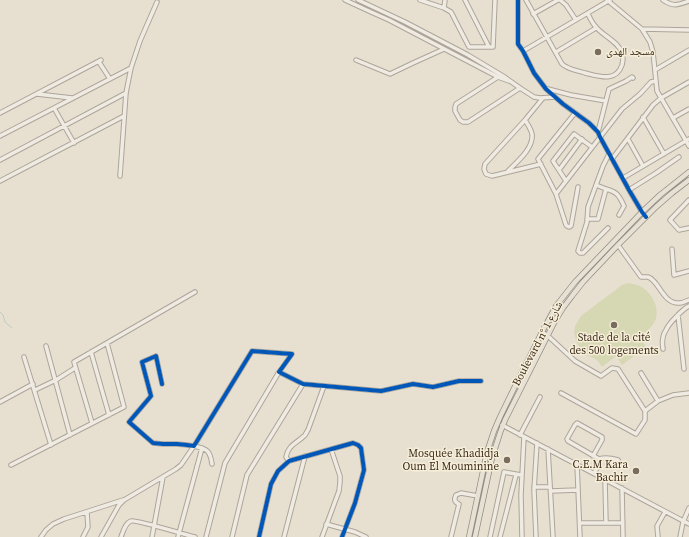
<!DOCTYPE html>
<meta charset="utf-8">
<style>
body{margin:0}
canvas{display:block;background:#e7e0d1}
</style>
<canvas width="689" height="537"></canvas>
<script>
const g = document.querySelector('canvas').getContext('2d');
g.lineJoin = 'round';
function fill(path, color) { g.fillStyle = color; g.fill(path, 'evenodd'); }
function trace(path, color, width, dash) { g.strokeStyle = color; g.lineWidth = width; g.lineCap = dash ? 'butt' : 'round'; g.setLineDash(dash || []); g.stroke(path); }
function write(font, color, halo, rows, align = 'center') {
  g.font = font + ' "Source Serif 4","Noto Naskh Arabic",serif'; g.lineWidth = 3; g.setLineDash([]); g.textBaseline = 'middle'; g.strokeStyle = halo; g.fillStyle = color; for (const [text, x, y, turn = 0] of rows) {
    g.save(); g.translate(x, y); g.rotate((+turn || 0) * Math.PI / 180); g.textAlign = isNaN(turn) ? turn : align; if (halo) g.strokeText(text, 0, 0); g.fillText(text, 0, 0); g.restore();
  }
}
fill(new Path2D(`
 M 628,283 C 634,284 639,285 643,288 C 654,295 661,312 654,323 C 650,329 644,333 640,337 L 646,347 L 622,365 L 616,356 L 602,367 L 597,360 L 589,356 L 579,347 L 576,340 L 574,332 L 575,326 L 581,316 L 622,285 Z`), '#d6d7b3');
trace(new Path2D(`
 M 0,312 L 3,315 L 5,322 L 12,328`), '#bcccc2', 1);
const minor = new Path2D(`
 M 345,0 L 371,12 L 389,20 L 498,77 L 509,81
 M 358,0 L 405,22 L 468,55 L 503,76 L 520,88 L 534,97 L 540,98 L 555,97
 M 420,0 L 444,8 L 451,12 L 469,47 L 493,47 L 495,0
 M 465,0 L 489,47
 M 518,0 L 518,44 L 523,51 L 534,73 L 546,89 L 563,104 L 589,123 L 598,132 L 600,137 L 629,190 L 642,212 L 646,217
 M 526,0 L 562,64 C 569,70 576,70 585,73 C 598,76 616,83 622,65 C 623,61 624,57 622,53 C 618,41 603,36 596,27 C 592,23 590,18 588,14
 M 560,0 L 566,5 L 576,20
 M 607,0 L 642,29 L 650,42 L 653,52 L 657,91 L 689,146
 M 663,0 C 673,7 678,5 689,1
 M 444,8 L 445,0
 M 533,14 L 558,0
 M 642,29 L 689,30
 M 523,51 L 610,0
 M 556,52 L 596,28
 M 356,60 L 390,74 L 413,63 L 444,49
 M 99,62 L 110,79
 M 655,70 L 689,50
 M 498,77 L 456,104 L 455,107 L 455,111 L 460,120 L 463,122 L 468,122 L 520,88
 M 548,89 L 571,95 L 606,101
 M 37,94 L 72,98
 M 54,108 L 74,143
 M 0,113 L 101,60
 M 575,113 L 538,159 L 556,194 L 622,109 L 640,94 L 651,82 L 656,81
 M 643,117 L 664,154
 M 673,118 L 689,109
 M 598,132 L 609,89 L 626,81 L 632,77 L 633,78
 M 0,136 L 131,68
 M 628,139 L 643,166
 M 612,159 L 653,105 L 661,98 L 689,82
 M 0,160 L 126,93
 M 541,164 L 492,176 L 486,174 L 484,169 L 485,164 L 525,120 L 543,98
 M 559,170 L 582,139
 M 508,171 C 517,162 534,148 532,134 C 531,129 528,125 525,120
 M 120,176 L 126,93 L 131,68 L 140,41 L 157,2
 M 623,178 L 689,139
 M 0,181 L 124,116
 M 566,181 L 553,161 L 574,134 L 592,147
 M 606,189 C 617,192 619,195 624,206 L 619,215
 M 629,190 L 656,173 L 679,157
 M 556,194 L 566,225 L 567,226 L 569,227 L 571,226 L 578,187
 M 689,200 L 670,220 L 679,230 L 689,228
 M 587,219 L 598,219 L 606,189 L 596,185
 M 608,228 L 583,253 L 580,253 L 578,251 L 587,222 L 588,207 L 603,166 L 609,154
 M 618,245 L 641,277 C 642,277 647,277 648,277 C 659,280 663,305 680,303 C 683,303 686,301 689,300
 M 672,249 L 674,275 L 689,271
 M 678,315 L 684,369
 M 542,332 L 548,336 L 575,361 L 601,376 L 612,368 L 618,369 L 645,411 L 658,401 L 673,395 L 689,393
 M 46,346 L 70,435
 M 663,349 C 662,343 662,336 666,330 C 669,323 683,309 689,306
 M 91,352 L 109,415
 M 24,357 L 51,445
 M 641,373 L 658,401
 M 162,384 L 156,356 L 142,362 L 151,396 L 129,422 L 153,443 L 163,444 L 177,444 L 187,445 L 194,446 L 252,351 L 292,354 L 279,372 L 303,384 L 381,391 L 413,384 L 433,387 L 459,381 L 481,381
 M 35,390 L 56,380 L 75,368
 M 561,393 L 636,434 L 645,420 L 645,411
 M 0,402 L 33,384
 M 92,423 L 74,362 L 195,292
 M 502,425 L 689,524
 M 520,435 L 540,397
 M 548,449 L 553,537
 M 593,456 L 602,440 L 602,437 L 577,423 L 575,425 L 567,439 L 568,441 L 599,459
 M 289,461 L 286,457 C 288,445 297,443 304,436 C 305,436 307,431 308,430 L 324,386
 M 577,464 L 580,537
 M 11,465 L 124,407 L 107,343
 M 594,473 L 599,465 L 599,459 C 606,457 611,458 618,460
 M 605,479 L 606,523
 M 534,487 L 550,487
 M 622,488 L 623,537
 M 551,491 L 578,490
 M 580,523 L 623,523
 M 326,524 L 355,532 L 366,537
 M 41,537 L 46,530 L 53,524 L 64,519 L 123,500
 M 83,537 L 88,527 L 87,512
 M 101,537 L 119,505 L 124,500 L 176,469 L 181,465 L 194,446 C 207,449 210,450 212,464
 M 121,537 C 123,532 125,523 131,521 C 136,519 185,535 195,537
 M 152,537 L 163,477
 M 178,537 L 202,448
 M 206,537 L 225,463 L 279,372
 M 232,537 L 247,475 L 303,384
 M 259,537 L 271,484 L 278,471 L 289,461 L 353,443 L 358,445 L 361,448 L 364,470 L 355,503 L 342,537
 M 284,537 L 305,456
 M 322,537 L 339,491 L 340,482 L 340,476 L 331,449
 M 451,537 L 459,504 C 454,502 454,499 456,495 L 461,493 L 478,496
 M 490,537 L 504,472 L 521,475
 M 500,537 L 516,475
 M 522,537 L 521,495 L 524,437
 M 536,537 L 534,490 L 537,443
 M 658,537 L 657,526 L 665,512
 M 680,537 L 683,522 L 689,508`);
const major = new Path2D(`
 M 469,537 L 487,452 L 494,431 L 500,417 L 520,376 L 542,332 L 556,306 L 575,282 L 642,212 L 660,195 L 689,172
 M 475,537 L 492,458 L 500,433 L 505,420 L 555,321 L 563,308 L 572,296 L 583,282 L 618,245 L 656,207 L 672,193 L 689,180`);
trace(minor, '#ada599', 5.5);
trace(major, '#928b80', 6);
trace(minor, '#efebe3', 3.5);
trace(major, '#e6e1d4', 4.5);
trace(new Path2D(`
 M 518,0 L 518,44 L 523,51 L 534,73 L 546,89 L 563,104 L 589,123 L 598,132 L 600,137 L 629,190 L 642,212 L 646,217
 M 162,384 L 156,356 L 142,362 L 151,396 L 129,422 L 153,443 L 163,444 L 177,444 L 187,445 L 194,446 L 252,351 L 292,354 L 279,372 L 303,384 L 381,391 L 413,384 L 433,387 L 459,381 L 481,381
 M 259,537 L 271,484 L 278,471 L 289,461 L 353,443 L 358,445 L 361,448 L 364,470 L 355,503 L 342,537`), '#0057b8', 4);
for (const [x, y, r, color] of [
 [598,52,4,"#786c5e"],
 [614,325,4,"#786c5e"],
 [507,460,4,"#786c5e"],
 [636,471,4,"#786c5e"]
]) { const dot = new Path2D(); dot.arc(x, y, r, 0, 2 * Math.PI); g.fillStyle = color; g.fill(dot); trace(dot, '#f7eed8', 1.5); }
write('11px', '#3d2e20', '#f7eed8', [
 ["مسجد الهدى",606,52,"left"],
 ["Stade de la cité",614,338,"center"],
 ["des 500 logements",614,351,"center"],
 ["Mosquée Khadidja",499,454],
 ["Oum El Mouminine",499,467],
 ["C.E.M Kara",628,465],
 ["Bachir",628,478]
], 'right');
write('11px', '#3d2e20', '#f7eed8', [
 ["Boulevard n° شارع 1",538,344,-62]
]);
</script>
